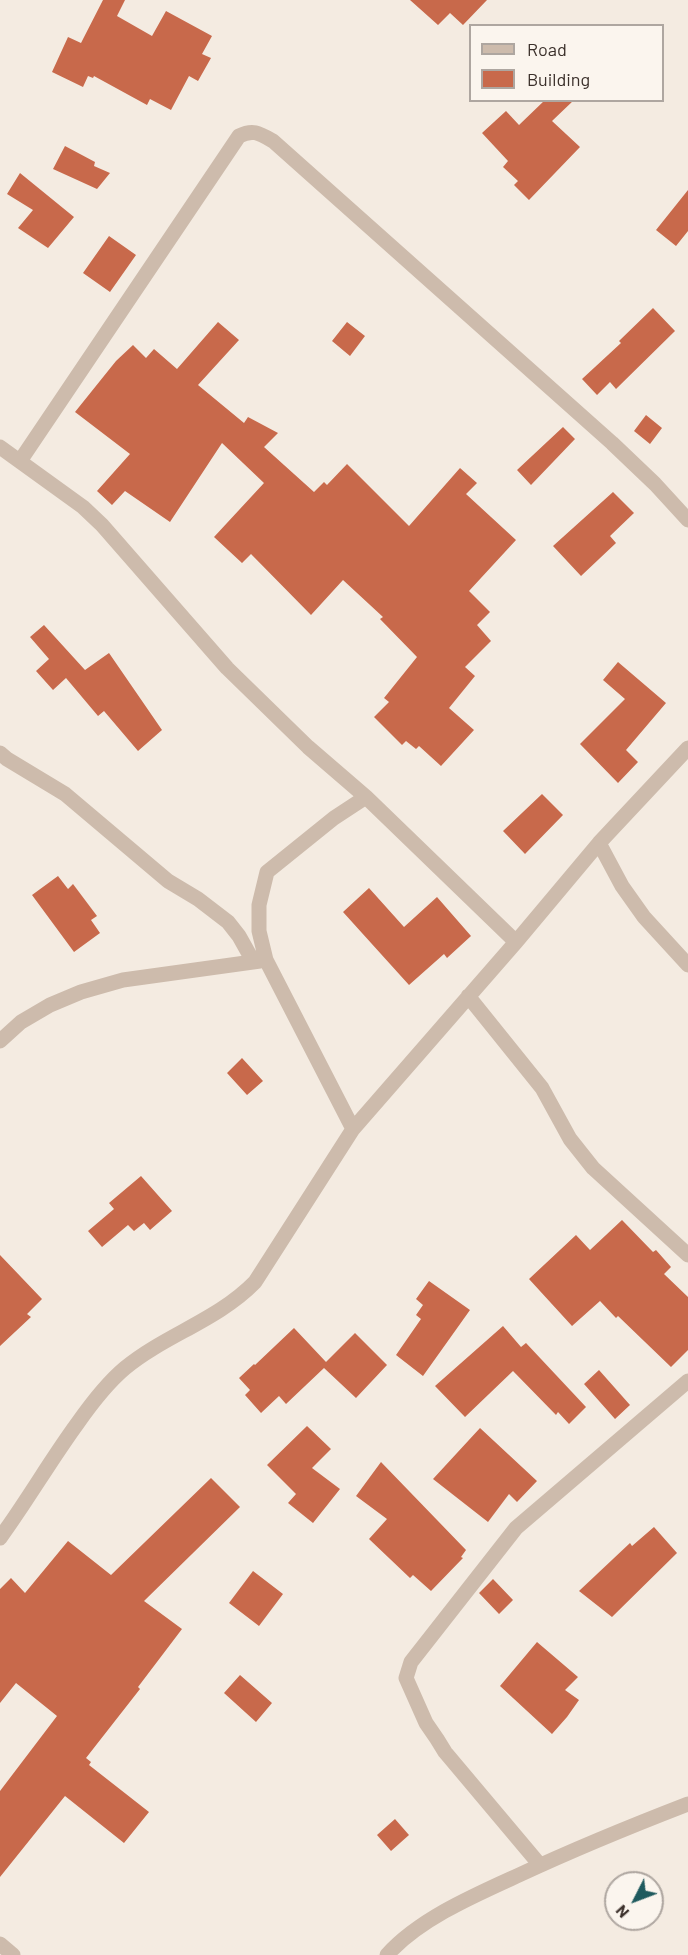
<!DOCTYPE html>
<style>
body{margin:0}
#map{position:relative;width:688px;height:1955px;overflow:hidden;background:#f4ebe1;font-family:Barlow,sans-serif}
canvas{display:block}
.legend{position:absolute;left:469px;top:24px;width:195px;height:78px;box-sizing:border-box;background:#fbf5ee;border:2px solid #aea6a0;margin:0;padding:8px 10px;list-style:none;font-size:18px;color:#3b302b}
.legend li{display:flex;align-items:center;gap:12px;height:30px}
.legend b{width:30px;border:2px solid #aea6a0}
.north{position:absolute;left:604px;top:1871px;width:60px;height:60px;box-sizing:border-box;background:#fbf5ee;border:2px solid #aea6a0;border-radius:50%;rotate:228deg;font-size:16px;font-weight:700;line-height:24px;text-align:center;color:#3b302b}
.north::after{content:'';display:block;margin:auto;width:21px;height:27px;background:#1f5a5e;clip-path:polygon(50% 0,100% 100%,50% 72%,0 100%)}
</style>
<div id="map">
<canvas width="688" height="1955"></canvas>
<ul class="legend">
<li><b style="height:8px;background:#cdbbac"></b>Road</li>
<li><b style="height:16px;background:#c8694b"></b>Building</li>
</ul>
<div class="north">N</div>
</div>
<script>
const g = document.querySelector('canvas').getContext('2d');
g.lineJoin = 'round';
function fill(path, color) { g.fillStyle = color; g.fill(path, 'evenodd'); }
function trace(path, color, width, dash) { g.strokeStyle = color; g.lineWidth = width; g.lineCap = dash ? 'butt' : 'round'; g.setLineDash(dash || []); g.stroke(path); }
fill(new Path2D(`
 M 103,0 L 125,0 L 117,16 L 152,36 L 166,11 L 212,36 L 202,54 L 211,58 L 198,81 L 189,76 L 171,110 L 150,99 L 147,105 L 94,76 L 93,78 L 88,76 L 83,87 L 52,72 L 68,37 L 81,43 Z
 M 410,0 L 487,0 L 463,25 L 450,13 L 438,25 Z
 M 545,100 L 574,100 L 552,121 L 580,147 L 529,200 L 514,185 L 518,181 L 503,167 L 508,161 L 482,133 L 506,111 L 519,125 Z
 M 65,146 L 95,162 L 94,166 L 110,173 L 97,189 L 53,169 Z
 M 20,173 L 74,217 L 48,248 L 18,228 L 33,210 L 7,194 Z
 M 688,190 L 688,231 L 676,246 L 656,230 Z
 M 109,236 L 136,255 L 110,292 L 83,273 Z
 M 653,308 L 675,331 L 616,389 L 610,382 L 597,395 L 582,379 L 621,343 L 619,341 Z
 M 218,322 L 239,340 L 198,385 L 244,423 L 248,417 L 278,433 L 264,447 L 314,492 L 324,482 L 327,485 L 347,464 L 409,526 L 460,468 L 477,483 L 466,494 L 516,540 L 469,591 L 490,612 L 477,625 L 491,641 L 465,667 L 475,676 L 449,708 L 474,730 L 441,766 L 419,746 L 416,749 L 406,741 L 402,745 L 374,717 L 389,702 L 384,698 L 417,657 L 380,619 L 383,617 L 343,580 L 311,615 L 251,554 L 242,563 L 214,537 L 264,483 L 222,443 L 170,522 L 125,491 L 112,505 L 97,491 L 130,454 L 75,412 L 116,361 L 133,345 L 146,358 L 154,349 L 177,369 Z
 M 347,322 L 365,336 L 350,356 L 332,341 Z
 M 646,415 L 662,428 L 650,444 L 634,431 Z
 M 563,427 L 575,439 L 531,485 L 517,470 Z
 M 613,492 L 634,513 L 610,536 L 616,543 L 581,576 L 553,546 Z
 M 44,625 L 85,670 L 109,653 L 162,730 L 138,751 L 104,711 L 98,716 L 66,678 L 53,690 L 36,671 L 49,659 L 30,637 Z
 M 618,662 L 666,703 L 626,750 L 638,762 L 618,783 L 580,744 L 625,699 L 603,680 Z
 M 542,794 L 563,815 L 525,854 L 503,831 Z
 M 58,876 L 68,889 L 73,884 L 97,916 L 91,920 L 100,933 L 74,952 L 32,895 Z
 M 369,888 L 404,927 L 437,897 L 471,936 L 447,958 L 444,954 L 409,985 L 343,912 Z
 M 242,1058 L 263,1081 L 247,1095 L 227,1073 Z
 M 141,1176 L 172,1211 L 150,1230 L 144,1223 L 134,1231 L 128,1225 L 102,1247 L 88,1231 L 114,1209 L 109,1203 Z
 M 622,1220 L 653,1252 L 656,1250 L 671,1267 L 664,1274 L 688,1297 L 688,1350 L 671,1367 L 618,1316 L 616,1318 L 600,1301 L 572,1326 L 529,1279 L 576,1235 L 590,1250 Z
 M 0,1255 L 42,1299 L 27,1314 L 31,1317 L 0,1346 Z
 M 429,1281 L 470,1310 L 423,1376 L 396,1355 L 421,1319 L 416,1315 L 423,1305 L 416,1299 Z
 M 503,1326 L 521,1347 L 526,1343 L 586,1407 L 569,1424 L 558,1412 L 556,1415 L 513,1371 L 465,1417 L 435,1386 Z
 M 294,1328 L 326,1362 L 355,1333 L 387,1365 L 356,1398 L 324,1368 L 286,1404 L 279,1396 L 261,1413 L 245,1395 L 250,1390 L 239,1378 L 254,1364 L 255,1365 Z
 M 599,1370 L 630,1405 L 615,1419 L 584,1384 Z
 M 307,1426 L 331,1449 L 312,1468 L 340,1489 L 313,1523 L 288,1503 L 296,1494 L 267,1465 Z
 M 480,1428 L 537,1481 L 517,1502 L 509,1494 L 488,1522 L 433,1479 Z
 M 381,1462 L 466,1550 L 461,1557 L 463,1558 L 431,1591 L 413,1575 L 410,1578 L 369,1539 L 387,1519 L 356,1496 Z
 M 211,1478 L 240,1507 L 144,1601 L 182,1629 L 138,1687 L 140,1689 L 86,1758 L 91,1762 L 89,1765 L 149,1812 L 124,1843 L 65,1796 L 0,1877 L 0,1791 L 57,1716 L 16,1683 L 0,1703 L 0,1589 L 11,1578 L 25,1593 L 68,1541 L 111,1575 Z
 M 654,1527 L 677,1553 L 612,1617 L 579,1591 L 630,1543 L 632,1546 Z
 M 253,1571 L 283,1594 L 259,1626 L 229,1603 Z
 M 493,1579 L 513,1600 L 499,1614 L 479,1593 Z
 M 537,1642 L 578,1677 L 565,1690 L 579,1700 L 567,1717 L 552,1734 L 500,1686 Z
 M 240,1675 L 272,1703 L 256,1722 L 224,1693 Z
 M 395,1819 L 409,1835 L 391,1851 L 377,1835 Z`), '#c8694b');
trace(new Path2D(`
 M 0,447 L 83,507 L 102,525 L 227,668 L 308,747 L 366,797 L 516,942
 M 20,461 L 239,136 C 253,129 259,133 273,141 L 612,443 L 655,484 L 688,520
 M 0,753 L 7,759 L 65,794 L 168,881 L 198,899 L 228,922 L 239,936 L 253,961
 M 599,843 L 622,886 L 644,917 L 688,965
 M 468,996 L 542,1088 L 570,1139 L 593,1168 L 688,1255
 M 0,1041 L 21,1022 L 50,1005 L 81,992 L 123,980 L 260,961
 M 353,1129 L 266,960 L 259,931 L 259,905 L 267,872 L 334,818 L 366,797
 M 0,1538 C 27,1501 50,1461 77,1424 C 91,1404 106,1384 125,1368 C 165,1335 218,1320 255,1282 L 353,1129 L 516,942 L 599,843 L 688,748
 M 540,1865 L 445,1752 L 437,1739 L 426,1723 L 406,1678 L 411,1662 L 516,1528 L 688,1381
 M 0,1944 L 13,1955
 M 387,1955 C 419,1919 475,1895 519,1875 C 575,1849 631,1826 688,1804`), '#cdbbac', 15);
</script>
